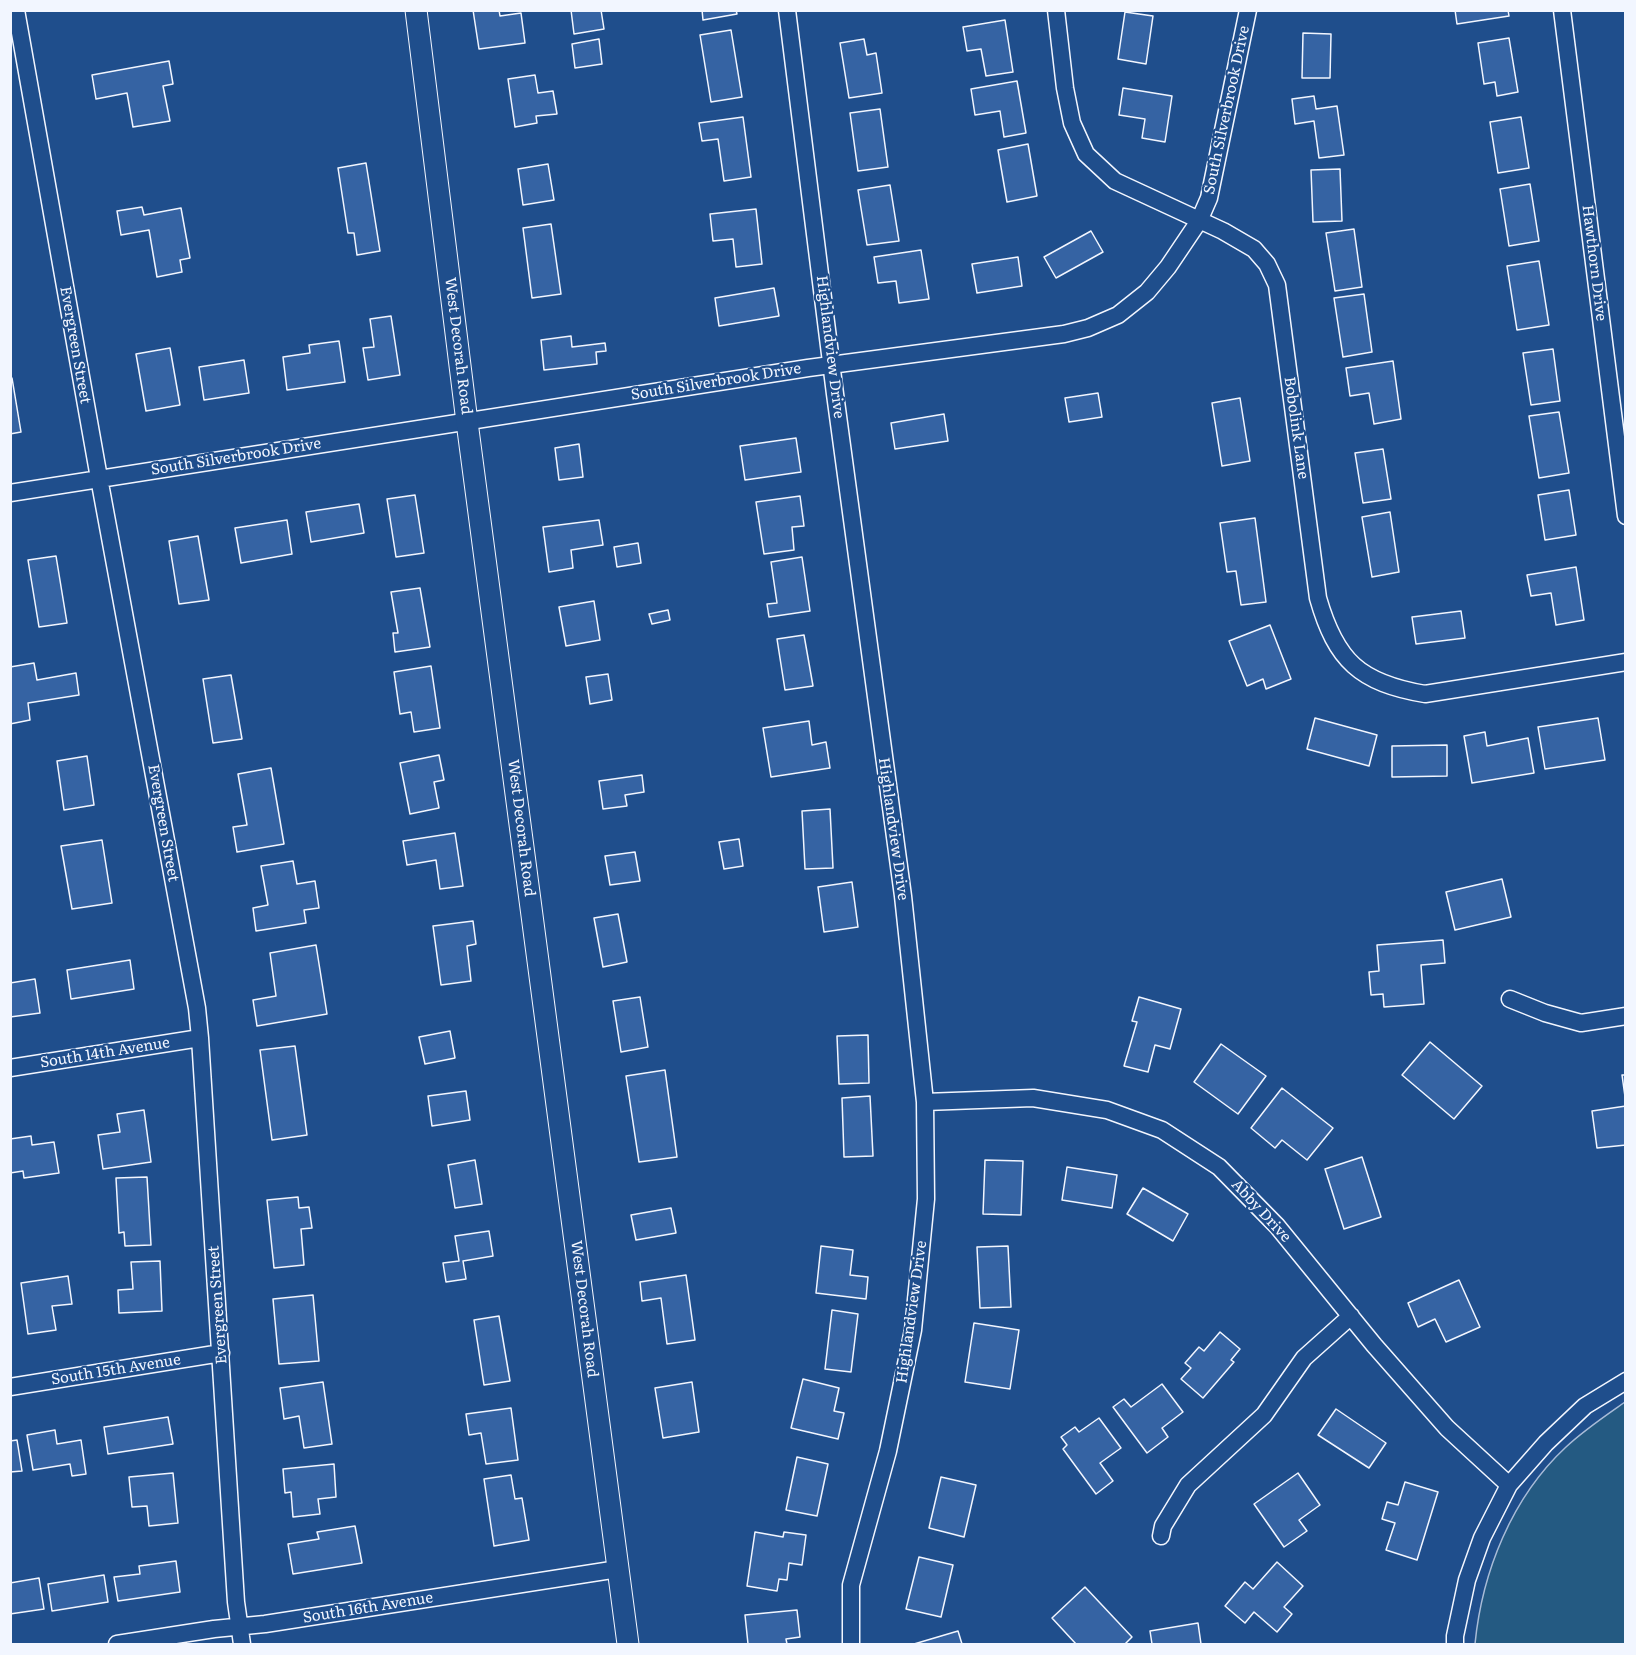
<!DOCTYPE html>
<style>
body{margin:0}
#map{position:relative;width:1636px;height:1655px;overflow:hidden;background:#1f4e8c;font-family:Literata,serif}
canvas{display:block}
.frame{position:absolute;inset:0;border:12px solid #f2f6ff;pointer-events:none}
</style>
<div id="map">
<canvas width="1636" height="1655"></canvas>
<div class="frame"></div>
</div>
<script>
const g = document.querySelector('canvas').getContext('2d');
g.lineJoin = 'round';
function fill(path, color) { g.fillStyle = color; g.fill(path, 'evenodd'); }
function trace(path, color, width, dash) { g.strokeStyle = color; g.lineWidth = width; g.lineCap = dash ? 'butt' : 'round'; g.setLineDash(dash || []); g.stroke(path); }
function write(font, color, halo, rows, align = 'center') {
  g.font = font + ' Literata,serif'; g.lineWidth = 4.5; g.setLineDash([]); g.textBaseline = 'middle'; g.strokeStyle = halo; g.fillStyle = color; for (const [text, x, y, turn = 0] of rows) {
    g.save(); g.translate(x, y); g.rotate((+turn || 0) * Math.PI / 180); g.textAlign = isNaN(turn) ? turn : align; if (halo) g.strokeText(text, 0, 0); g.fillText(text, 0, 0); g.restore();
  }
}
const green = new Path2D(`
 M 1625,1402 L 1625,1644 L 1475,1644 C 1482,1572 1512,1497 1566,1447 C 1584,1430 1605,1416 1625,1402 Z`);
fill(green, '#245a82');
trace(green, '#a8bbd7', 1.5);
const building = new Path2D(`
 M 473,10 L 499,10 L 500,16 L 521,13 L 525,43 L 479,49 Z
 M 571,10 L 601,10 L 604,29 L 574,34 Z
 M 702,10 L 736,10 L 737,14 L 703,20 Z
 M 1455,10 L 1508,10 L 1509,16 L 1457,24 Z
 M 1125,12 L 1153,16 L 1146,64 L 1118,59 Z
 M 1005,20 L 1013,72 L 986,76 L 981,49 L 967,51 L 963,27 Z
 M 731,30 L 742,97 L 711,102 L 700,35 Z
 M 1303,33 L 1331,34 L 1330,78 L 1302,78 Z
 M 1509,38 L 1518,92 L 1497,96 L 1495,82 L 1484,84 L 1478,43 Z
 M 599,39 L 602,64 L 575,68 L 572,44 Z
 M 864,39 L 867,55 L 876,53 L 882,93 L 849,98 L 840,43 Z
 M 169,61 L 173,84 L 163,86 L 170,121 L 133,127 L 127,93 L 96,99 L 92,75 Z
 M 535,75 L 538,93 L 553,91 L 557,114 L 536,116 L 537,123 L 515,127 L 508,79 Z
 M 1017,81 L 1026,133 L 1004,137 L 1000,111 L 975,115 L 971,89 Z
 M 1123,88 L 1172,96 L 1165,142 L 1142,138 L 1145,119 L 1119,115 Z
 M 1314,96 L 1316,109 L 1337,106 L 1344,155 L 1319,158 L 1314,121 L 1295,124 L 1292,99 Z
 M 880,109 L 888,167 L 858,171 L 850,113 Z
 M 743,117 L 751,177 L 724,181 L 718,139 L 702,141 L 699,123 Z
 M 1521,117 L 1529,168 L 1498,173 L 1490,122 Z
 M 1028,144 L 1037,196 L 1007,202 L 998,150 Z
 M 366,163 L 380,251 L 357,255 L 354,233 L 348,233 L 338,168 Z
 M 548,164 L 554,200 L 523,205 L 518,169 Z
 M 1340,169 L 1342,221 L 1313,222 L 1311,170 Z
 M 1530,184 L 1539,241 L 1509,246 L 1500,189 Z
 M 890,185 L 899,241 L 867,245 L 858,190 Z
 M 142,207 L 144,215 L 181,208 L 190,258 L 180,260 L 182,272 L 157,277 L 149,230 L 121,235 L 117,211 Z
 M 756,209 L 762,264 L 736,267 L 733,239 L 713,241 L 710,214 Z
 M 551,224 L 561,294 L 532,298 L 523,228 Z
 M 1354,229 L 1362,287 L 1335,291 L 1326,233 Z
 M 1091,231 L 1103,252 L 1056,278 L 1044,257 Z
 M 921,250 L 929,299 L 899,303 L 896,281 L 878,283 L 874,257 Z
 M 1018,257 L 1022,286 L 977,293 L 972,264 Z
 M 1539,261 L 1549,325 L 1517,330 L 1507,266 Z
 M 774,288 L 779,316 L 719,326 L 715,298 Z
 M 1364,294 L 1372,352 L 1343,357 L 1334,298 Z
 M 391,316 L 400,375 L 368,380 L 363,348 L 374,347 L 370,319 Z
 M 571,336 L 572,347 L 605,343 L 606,351 L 596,352 L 597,364 L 544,370 L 541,340 Z
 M 339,341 L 345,382 L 287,390 L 283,357 L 310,353 L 309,345 Z
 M 170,348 L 180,405 L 146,411 L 136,354 Z
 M 1553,349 L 1560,401 L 1531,405 L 1523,353 Z
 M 244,360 L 249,393 L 204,400 L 199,367 Z
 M 1393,361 L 1401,419 L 1374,424 L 1369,393 L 1350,396 L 1346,368 Z
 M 12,378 L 21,432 L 10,434 L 10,379 Z
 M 1098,393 L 1102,417 L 1069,422 L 1065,398 Z
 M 1240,398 L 1250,461 L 1222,466 L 1212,403 Z
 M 1559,412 L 1569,473 L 1539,478 L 1529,416 Z
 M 944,414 L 948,441 L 895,449 L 891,423 Z
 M 796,438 L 801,472 L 745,480 L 740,446 Z
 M 579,444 L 583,477 L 559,480 L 555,448 Z
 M 1383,449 L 1391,499 L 1363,503 L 1355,453 Z
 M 1569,490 L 1576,535 L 1545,540 L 1538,495 Z
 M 415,495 L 424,553 L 396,557 L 387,499 Z
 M 800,496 L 804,526 L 792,527 L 794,550 L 764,554 L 756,502 Z
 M 359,504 L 364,533 L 311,542 L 306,512 Z
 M 1390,512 L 1399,572 L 1372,577 L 1362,517 Z
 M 1255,518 L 1266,602 L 1241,605 L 1236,571 L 1227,572 L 1220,523 Z
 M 287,520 L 292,554 L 241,563 L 235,528 Z
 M 599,520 L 603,545 L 571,550 L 573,568 L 549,572 L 543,527 Z
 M 198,536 L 209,600 L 179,604 L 169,541 Z
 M 638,543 L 641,563 L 617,567 L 614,547 Z
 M 56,556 L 67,623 L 39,627 L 28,560 Z
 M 802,557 L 810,611 L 769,617 L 767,604 L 777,603 L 771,562 Z
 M 1576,567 L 1584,620 L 1556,625 L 1551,593 L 1531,596 L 1527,575 Z
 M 420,588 L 430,647 L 395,652 L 393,633 L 398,633 L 391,592 Z
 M 594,601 L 600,640 L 566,646 L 559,607 Z
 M 668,610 L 670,620 L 652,624 L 649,614 Z
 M 1461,611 L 1465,638 L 1416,644 L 1412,617 Z
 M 1270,625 L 1291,679 L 1266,689 L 1263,679 L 1247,686 L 1229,641 Z
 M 804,635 L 813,686 L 785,690 L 777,639 Z
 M 34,663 L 37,680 L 76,673 L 79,695 L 28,703 L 30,720 L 10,724 L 10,667 Z
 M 431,666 L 440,728 L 414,732 L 411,712 L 400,714 L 394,672 Z
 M 608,674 L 612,700 L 590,704 L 586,677 Z
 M 231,675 L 242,739 L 213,743 L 203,679 Z
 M 1315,718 L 1377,735 L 1369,766 L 1307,749 Z
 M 1598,718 L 1605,760 L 1545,769 L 1538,727 Z
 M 809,721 L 812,745 L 826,742 L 830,768 L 771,777 L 763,728 Z
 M 1485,732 L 1487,746 L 1528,738 L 1534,773 L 1472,783 L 1464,736 Z
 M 1447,745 L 1447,776 L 1392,777 L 1392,746 Z
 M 439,755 L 444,780 L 434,782 L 439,808 L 410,814 L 400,763 Z
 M 87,756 L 94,805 L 64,810 L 57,761 Z
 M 271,768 L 284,844 L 237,852 L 233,827 L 247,825 L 238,774 Z
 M 642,775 L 644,792 L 625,795 L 627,806 L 603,809 L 599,781 Z
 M 830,809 L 833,868 L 805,869 L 802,811 Z
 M 455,833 L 463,886 L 440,889 L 436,860 L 407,865 L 403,841 Z
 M 739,839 L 743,866 L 724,869 L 719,842 Z
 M 102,840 L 112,903 L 72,909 L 61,846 Z
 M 635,852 L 640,881 L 610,885 L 605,856 Z
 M 293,861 L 297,884 L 315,881 L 319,908 L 304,910 L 306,923 L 256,931 L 253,908 L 268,905 L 261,866 Z
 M 1502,879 L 1511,917 L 1455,930 L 1446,892 Z
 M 852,882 L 858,927 L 824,932 L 818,887 Z
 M 618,914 L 627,962 L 603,967 L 594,918 Z
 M 473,921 L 476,944 L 467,946 L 471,981 L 441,985 L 433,926 Z
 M 1443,940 L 1445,963 L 1421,965 L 1424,1004 L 1384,1007 L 1383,994 L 1371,995 L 1369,972 L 1379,971 L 1377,945 Z
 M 316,945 L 327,1014 L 257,1026 L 253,1000 L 276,996 L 270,953 Z
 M 130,960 L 134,989 L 71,999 L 67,970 Z
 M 35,979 L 40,1013 L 10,1017 L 10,983 Z
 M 640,997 L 648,1047 L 621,1052 L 613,1001 Z
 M 1139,997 L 1181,1009 L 1170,1049 L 1155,1045 L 1148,1072 L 1124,1066 L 1137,1022 L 1132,1021 Z
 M 450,1031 L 455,1058 L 425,1064 L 419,1037 Z
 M 868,1035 L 869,1083 L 839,1084 L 837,1036 Z
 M 1430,1042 L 1482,1086 L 1454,1119 L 1402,1075 Z
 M 1221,1044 L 1266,1076 L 1238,1114 L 1194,1082 Z
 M 295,1046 L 307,1135 L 272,1140 L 260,1050 Z
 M 665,1070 L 677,1157 L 639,1162 L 626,1076 Z
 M 1622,1075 L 1626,1075 L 1626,1104 Z
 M 1282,1088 L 1333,1128 L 1307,1160 L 1282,1140 L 1275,1148 L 1251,1128 Z
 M 466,1091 L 470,1120 L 432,1126 L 428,1096 Z
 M 870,1096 L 873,1156 L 844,1157 L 842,1098 Z
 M 1626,1106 L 1626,1145 L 1597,1148 L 1592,1111 Z
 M 144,1110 L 151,1162 L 103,1169 L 98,1135 L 120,1132 L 117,1114 Z
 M 31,1136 L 32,1145 L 54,1142 L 59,1173 L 24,1178 L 23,1171 L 10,1173 L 10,1139 Z
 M 1362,1157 L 1381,1217 L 1344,1229 L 1325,1169 Z
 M 475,1160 L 482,1204 L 455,1208 L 448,1165 Z
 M 985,1160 L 1023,1161 L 1021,1215 L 983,1214 Z
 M 1067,1167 L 1117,1175 L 1112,1208 L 1062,1200 Z
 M 147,1177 L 151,1245 L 125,1246 L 124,1232 L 119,1233 L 116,1178 Z
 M 1143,1188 L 1188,1214 L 1173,1241 L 1127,1214 Z
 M 298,1197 L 299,1208 L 309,1207 L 312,1228 L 301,1229 L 304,1265 L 274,1268 L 267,1200 Z
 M 671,1208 L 676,1233 L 636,1240 L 631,1215 Z
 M 489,1231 L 493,1256 L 463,1261 L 466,1279 L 446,1282 L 443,1263 L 459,1261 L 455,1236 Z
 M 821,1246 L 853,1250 L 850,1275 L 868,1277 L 866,1299 L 816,1293 Z
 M 1008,1246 L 1011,1307 L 980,1308 L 977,1247 Z
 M 160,1261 L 162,1311 L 119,1313 L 118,1290 L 133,1289 L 131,1262 Z
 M 686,1275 L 695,1340 L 667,1344 L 661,1298 L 642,1301 L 640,1282 Z
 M 68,1276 L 72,1304 L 52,1306 L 56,1330 L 28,1334 L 21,1283 Z
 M 1459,1280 L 1480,1327 L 1446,1342 L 1435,1319 L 1418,1327 L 1408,1303 Z
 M 313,1295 L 319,1361 L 279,1364 L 273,1299 Z
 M 832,1310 L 858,1314 L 851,1372 L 825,1369 Z
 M 499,1316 L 510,1381 L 484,1385 L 474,1320 Z
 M 974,1323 L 1019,1330 L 1010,1389 L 965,1382 Z
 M 1220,1332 L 1240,1349 L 1231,1360 L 1234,1362 L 1203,1398 L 1181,1379 L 1191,1368 L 1185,1363 L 1199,1347 L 1204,1351 Z
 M 803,1379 L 839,1388 L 834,1411 L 844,1413 L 838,1439 L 791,1428 Z
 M 323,1382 L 332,1444 L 304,1448 L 299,1416 L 284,1419 L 280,1388 Z
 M 692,1382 L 699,1432 L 663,1438 L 655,1388 Z
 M 1162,1384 L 1183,1412 L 1162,1428 L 1168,1437 L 1147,1453 L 1113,1407 L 1124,1399 L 1131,1407 Z
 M 511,1408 L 518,1460 L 486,1464 L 481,1433 L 469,1435 L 466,1414 Z
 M 1336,1409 L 1386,1443 L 1369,1468 L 1318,1435 Z
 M 168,1417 L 173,1444 L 108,1454 L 104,1427 Z
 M 1099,1418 L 1121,1448 L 1100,1463 L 1113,1481 L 1096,1494 L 1063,1449 L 1067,1445 L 1061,1437 L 1075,1427 L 1079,1432 Z
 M 55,1430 L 57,1444 L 81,1440 L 86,1474 L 72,1476 L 70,1464 L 33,1470 L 27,1435 Z
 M 17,1440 L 22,1471 L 10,1472 L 10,1441 Z
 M 797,1457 L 828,1464 L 817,1516 L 786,1510 Z
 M 334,1464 L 336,1497 L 318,1499 L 320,1514 L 293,1517 L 291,1492 L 285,1493 L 283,1469 Z
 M 173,1473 L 178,1523 L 149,1526 L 147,1506 L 132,1507 L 129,1477 Z
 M 1298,1473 L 1320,1505 L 1299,1520 L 1307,1531 L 1284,1547 L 1254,1504 Z
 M 511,1475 L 515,1499 L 522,1498 L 529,1540 L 494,1546 L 484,1479 Z
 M 941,1477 L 976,1485 L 964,1537 L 929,1528 Z
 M 1405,1482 L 1438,1492 L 1417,1560 L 1386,1550 L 1395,1523 L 1382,1519 L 1387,1502 L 1398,1505 Z
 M 355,1526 L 362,1563 L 293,1574 L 288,1544 L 319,1539 L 317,1532 Z
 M 755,1532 L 783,1537 L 784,1532 L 806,1535 L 802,1565 L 789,1563 L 787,1580 L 779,1579 L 777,1591 L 747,1586 Z
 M 919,1557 L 953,1565 L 941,1617 L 906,1609 Z
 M 176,1561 L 180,1592 L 118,1601 L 114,1577 L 140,1574 L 139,1566 Z
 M 1277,1562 L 1303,1586 L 1284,1607 L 1292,1614 L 1277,1632 L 1254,1612 L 1245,1623 L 1225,1606 L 1245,1582 L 1253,1589 Z
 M 104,1575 L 108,1602 L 52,1611 L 48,1584 Z
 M 39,1578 L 44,1609 L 10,1614 L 10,1583 Z
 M 1085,1587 L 1132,1637 L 1125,1644 L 1076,1644 L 1052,1618 Z
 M 797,1610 L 800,1637 L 786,1639 L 787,1644 L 748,1644 L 745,1615 Z
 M 1198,1623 L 1201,1644 L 1152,1644 L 1150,1631 Z
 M 958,1631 L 962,1644 L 914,1644 Z`);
fill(building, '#3563a3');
trace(building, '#f2f6ff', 1.5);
const minor = new Path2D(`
 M 16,10 L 99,478 L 197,1008 L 200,1038 L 236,1602 L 242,1644
 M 787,10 L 835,394 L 903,896 L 925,1102 L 926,1199 L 913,1330 L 888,1451 L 851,1585 L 851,1644
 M 1056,10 L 1065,88 L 1072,123 L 1086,154 L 1115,181 L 1223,231 L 1254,249 L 1267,264 L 1277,285 L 1318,598 C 1336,661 1360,683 1425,694 L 1626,662
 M 1562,10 L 1626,516
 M 10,493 L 808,368 L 1064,334 L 1088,328 L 1118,315 L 1147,292 L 1168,267 L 1199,221 L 1209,198 L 1248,10
 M 1510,999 L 1545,1013 L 1581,1023 L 1626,1016
 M 10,1068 L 200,1038
 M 925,1102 L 1033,1098 L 1107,1110 L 1162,1130 L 1219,1167 L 1277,1226 L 1374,1345 L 1447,1428 L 1509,1485
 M 10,1387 L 221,1353
 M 1161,1536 L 1163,1526 L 1188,1485 L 1264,1415 L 1304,1358 L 1351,1316
 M 117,1644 L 214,1629 L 265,1624 L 618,1569
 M 1455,1644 L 1455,1636 L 1467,1580 L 1482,1538 L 1509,1485 L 1546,1443 L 1585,1406 L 1626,1381`);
const tertiary = new Path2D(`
 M 416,10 L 467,422 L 628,1644`);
trace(minor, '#f2f6ff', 19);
trace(tertiary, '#f2f6ff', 23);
trace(minor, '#1f4e8c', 16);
trace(tertiary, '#1f4e8c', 21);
write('15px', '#f2f6ff', '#1f4e8c', [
 ["South Silverbrook Drive",1227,110,-78],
 ["Hawthorn Drive",1594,263,83],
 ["Evergreen Street",75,345,80],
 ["West Decorah Road",458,346,83],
 ["Highlandview Drive",830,347,83],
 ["South Silverbrook Drive",716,382,-9],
 ["Bobolink Lane",1296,428,82],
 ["South Silverbrook Drive",236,457,-9],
 ["Evergreen Street",163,823,80],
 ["West Decorah Road",521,828,83],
 ["Highlandview Drive",893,829,82],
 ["South 14th Avenue",105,1053,-9],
 ["Abby Drive",1261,1211,47],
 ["Evergreen Street",218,1305,-94],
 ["West Decorah Road",584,1309,83],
 ["Highlandview Drive",912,1312,-82],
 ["South 15th Avenue",116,1370,-9],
 ["South 16th Avenue",368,1608,-9]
]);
</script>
